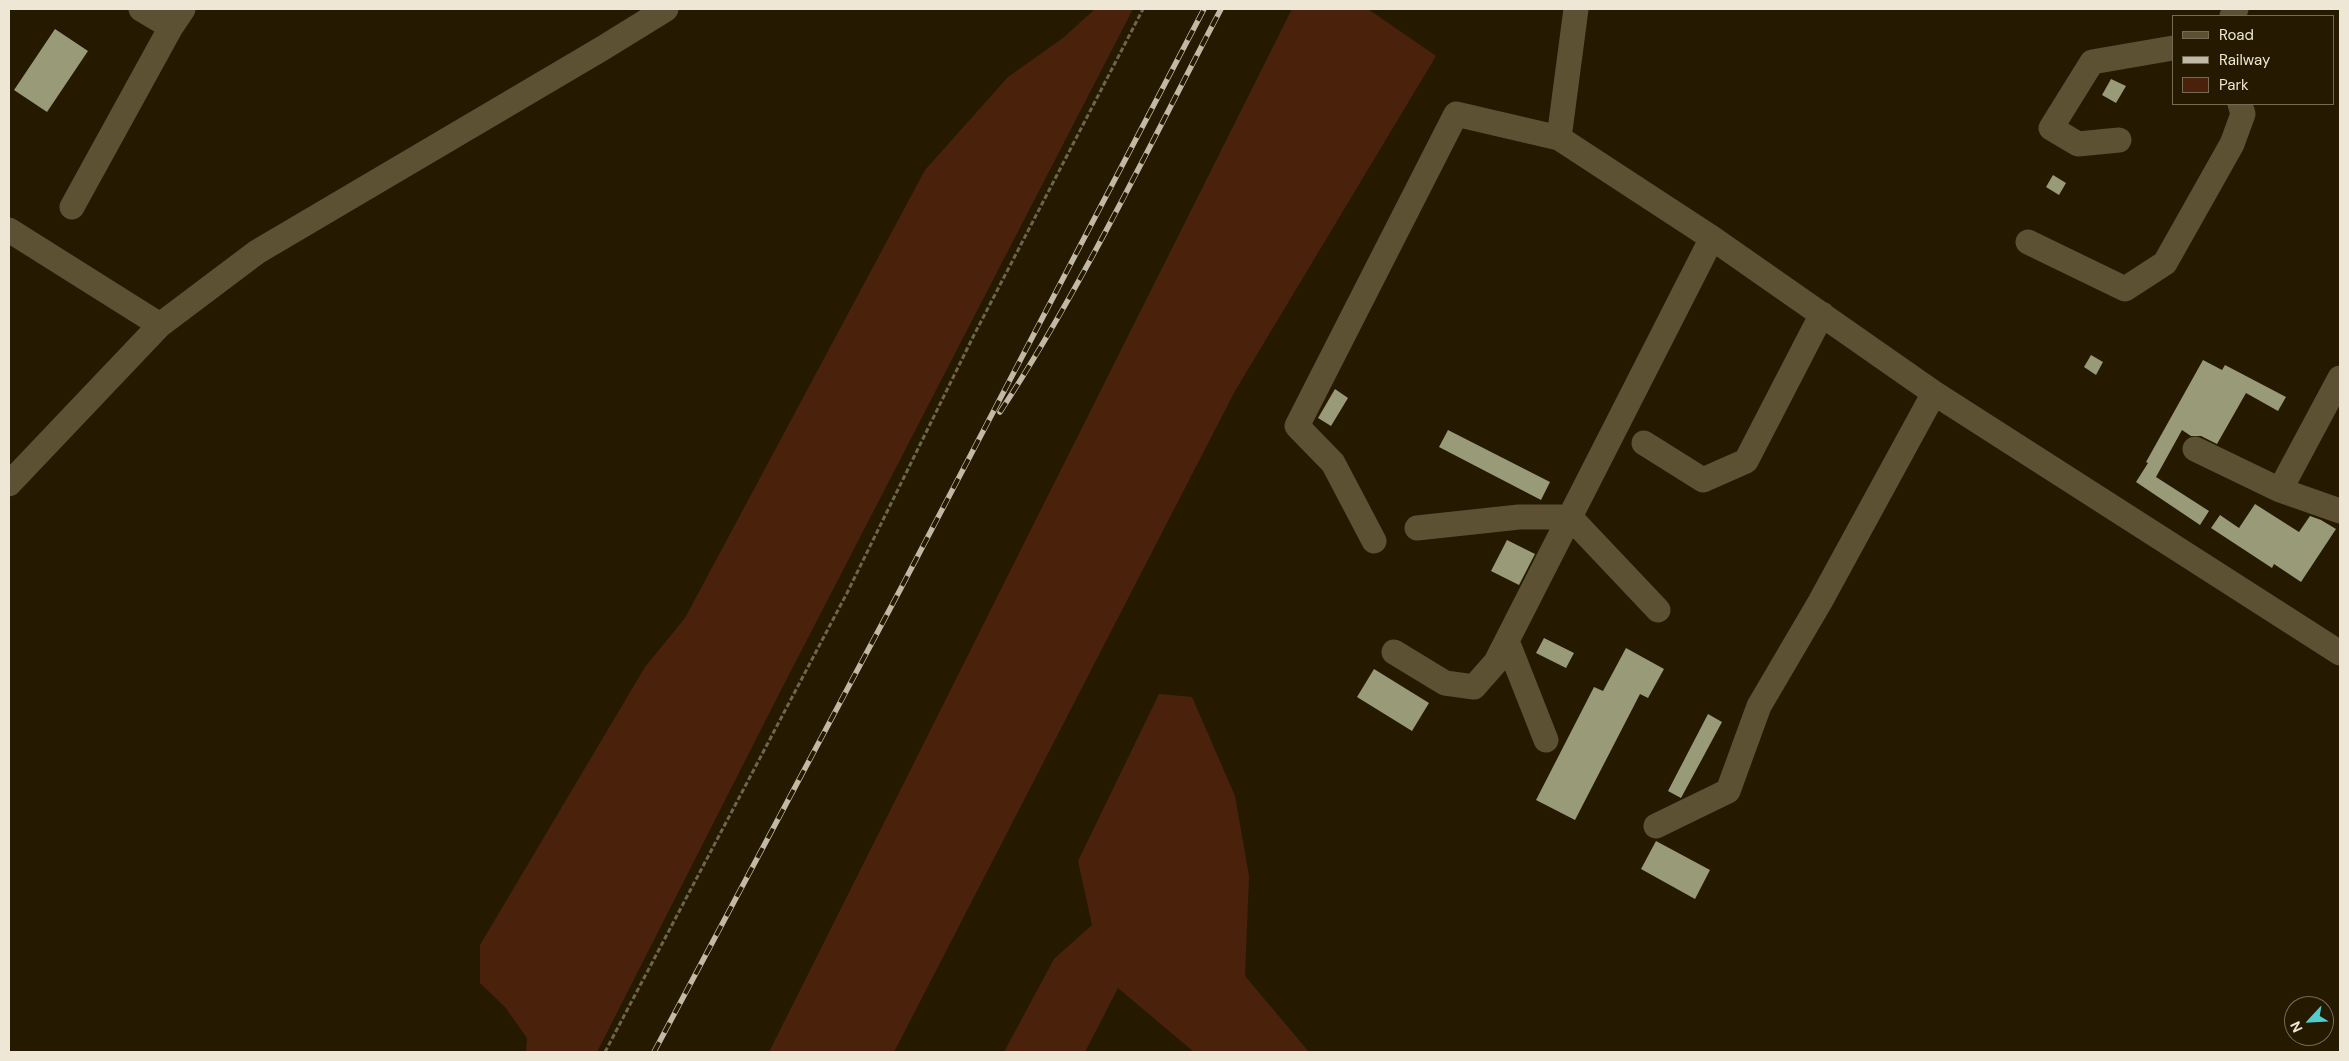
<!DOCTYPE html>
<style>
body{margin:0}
#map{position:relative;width:2349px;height:1061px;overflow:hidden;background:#251a00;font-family:"DM Sans",sans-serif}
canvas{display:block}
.frame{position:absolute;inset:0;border:10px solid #eee7d5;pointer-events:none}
.legend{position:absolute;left:2172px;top:15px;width:162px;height:90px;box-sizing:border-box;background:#251a00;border:1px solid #756c55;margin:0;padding:6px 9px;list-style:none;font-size:15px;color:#eee7d5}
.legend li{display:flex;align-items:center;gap:10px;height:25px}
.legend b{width:25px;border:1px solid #756c55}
.north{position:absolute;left:2284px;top:996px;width:50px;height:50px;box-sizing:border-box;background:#251a00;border:1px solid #756c55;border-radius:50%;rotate:245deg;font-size:14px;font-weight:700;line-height:20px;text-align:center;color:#eee7d5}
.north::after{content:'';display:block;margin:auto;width:18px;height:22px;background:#52cdcf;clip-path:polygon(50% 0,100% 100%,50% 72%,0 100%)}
</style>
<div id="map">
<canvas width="2349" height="1061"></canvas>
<div class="frame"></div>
<ul class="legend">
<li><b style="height:6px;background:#5c5132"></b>Road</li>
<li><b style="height:6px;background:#c1b9a5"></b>Railway</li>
<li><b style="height:14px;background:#4a220c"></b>Park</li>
</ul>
<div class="north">N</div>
</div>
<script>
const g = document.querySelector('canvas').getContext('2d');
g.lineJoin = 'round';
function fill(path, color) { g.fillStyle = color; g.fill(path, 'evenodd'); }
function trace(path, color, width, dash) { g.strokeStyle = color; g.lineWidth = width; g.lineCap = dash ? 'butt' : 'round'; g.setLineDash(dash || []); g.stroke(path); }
fill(new Path2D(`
 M 1095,9 L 1133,9 L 780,692 L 597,1052 L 526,1052 L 527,1038 L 505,1007 L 480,983 L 480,945 L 645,667 L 685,618 L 925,170 L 1008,77 L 1063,38 Z
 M 1292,9 L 1368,9 L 1436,56 L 1235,391 L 894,1052 L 769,1052 Z
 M 1159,694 L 1192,697 L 1235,796 L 1249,876 L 1245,976 L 1309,1052 L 1194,1052 L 1118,988 L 1085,1052 L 1004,1052 L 1054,959 L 1092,925 L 1078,861 Z`), '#4a220c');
fill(new Path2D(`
 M 55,29 L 88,51 L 47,112 L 14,90 Z
 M 2111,79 L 2126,86 L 2116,103 L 2102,95 Z
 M 2053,175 L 2066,183 L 2059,195 L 2046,187 Z
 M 2091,355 L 2103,362 L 2096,375 L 2084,367 Z
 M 2203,360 L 2222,370 L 2225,365 L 2286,397 L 2278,411 L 2246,393 L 2217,444 L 2201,436 L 2191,436 L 2182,430 L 2156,477 L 2209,511 L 2200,525 L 2136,482 L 2148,463 L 2146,462 Z
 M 1335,389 L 1348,398 L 1331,426 L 1318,418 Z
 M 1448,430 L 1550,482 L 1541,500 L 1439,447 Z
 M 2255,504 L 2299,532 L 2310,516 L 2321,520 L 2336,529 L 2301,582 L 2274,564 L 2272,568 L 2211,528 L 2220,515 L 2239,528 Z
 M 1507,540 L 1535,554 L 1519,585 L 1491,571 Z
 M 1544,638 L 1574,653 L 1566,668 L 1536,653 Z
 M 1626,648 L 1664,669 L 1648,698 L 1640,694 L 1575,820 L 1536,800 L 1594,687 L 1603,691 Z
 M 1374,669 L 1429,703 L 1412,731 L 1357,697 Z
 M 1708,714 L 1722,722 L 1681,798 L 1668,791 Z
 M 1656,841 L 1710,870 L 1695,899 L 1641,869 Z`), '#989a78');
trace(new Path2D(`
 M 605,1052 L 847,593 L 973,337 L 1143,9`), '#6e654e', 3, [5, 2.5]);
trace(new Path2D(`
 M 141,9 L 171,27
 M 1576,9 L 1559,138 L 1712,238
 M 2232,16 L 2236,9
 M 2119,140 L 2078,144 L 2051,128 L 2092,62 L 2173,48
 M 72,207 L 171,27 L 183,9
 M 9,230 L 160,325
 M 2028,242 L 2125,289 L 2165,263 L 2232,144 L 2243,114 L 2240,104
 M 1644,443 L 1703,480 L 1746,461 L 1822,314
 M 2195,449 L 2280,490 L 2340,511
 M 9,484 L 160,325 L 257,252 L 603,48 L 666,9
 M 2280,490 L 2340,378
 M 1417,528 L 1519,517 L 1570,517 L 1658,610
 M 1374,541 L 1333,463 L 1297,426 L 1456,114 L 1559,138
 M 1507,641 L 1546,740
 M 1394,652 L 1445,683 L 1474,687 L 1496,662 L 1712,238 L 1934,393 L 2340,653
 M 1656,826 L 1728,791 L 1759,706 L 1820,602 L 1934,393`), '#5c5132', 25);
const rail = new Path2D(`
 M 1000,412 C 1084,284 1150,144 1221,9
 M 654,1052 L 900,590 L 1204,9`);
trace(rail, '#c1b9a5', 5.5);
trace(rail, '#251a00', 4, [11]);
</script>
